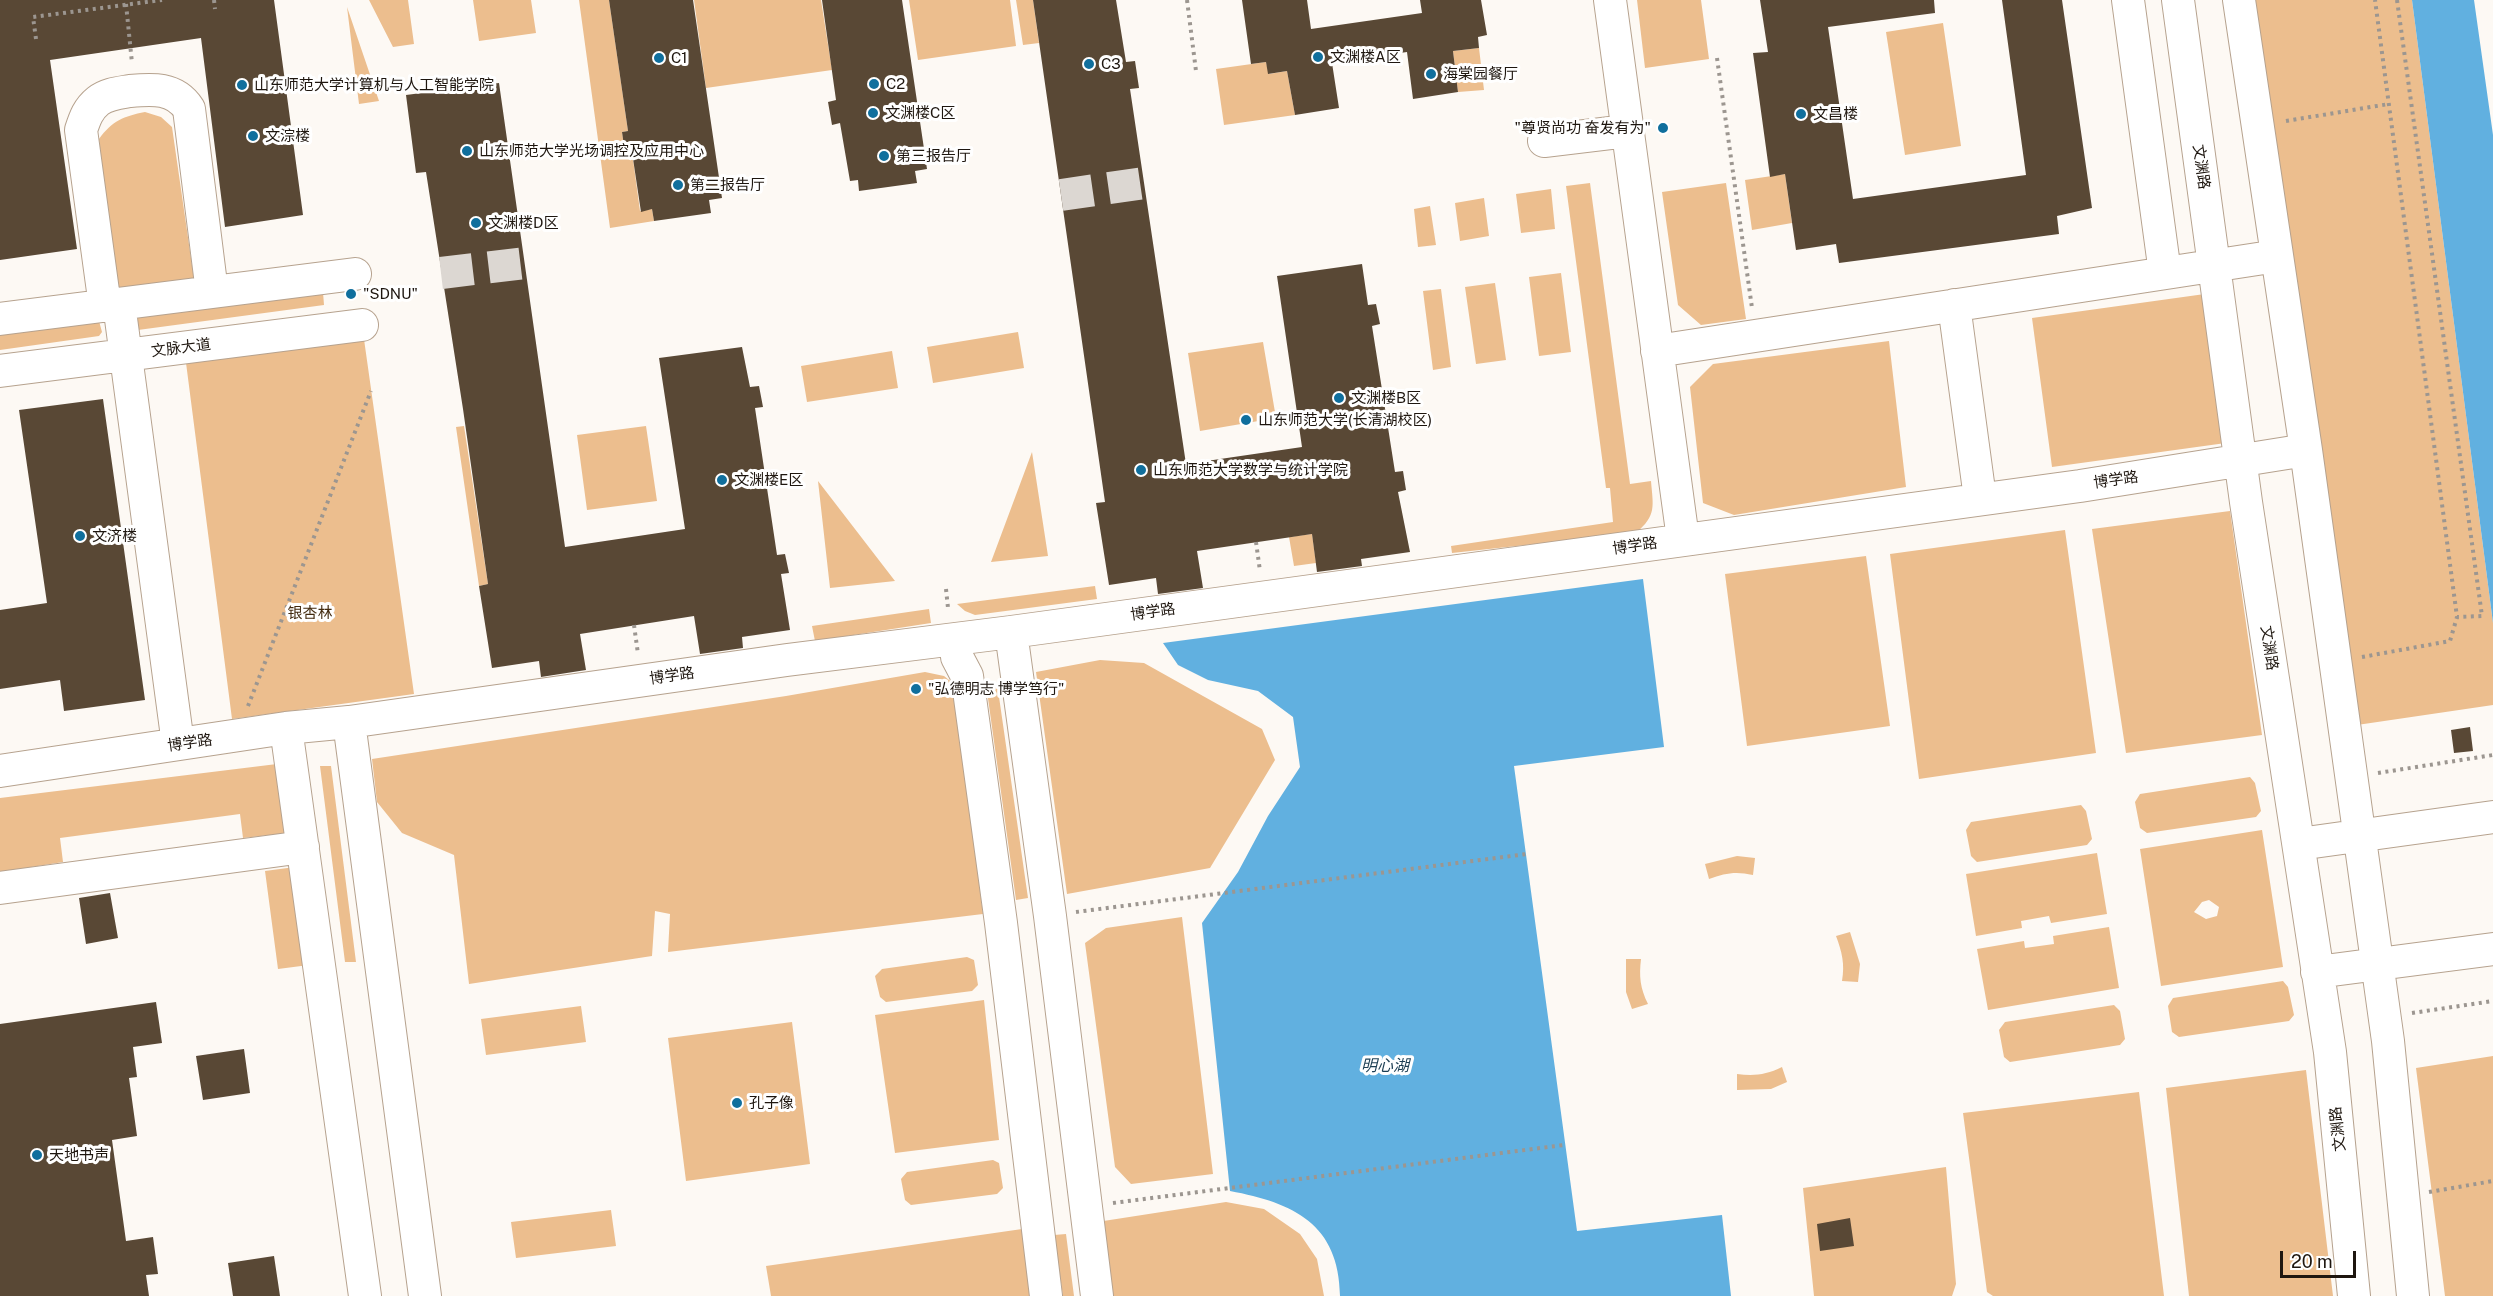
<!DOCTYPE html>
<meta charset="utf-8">
<style>
body{margin:0}
#map{position:relative;width:2493px;height:1296px;overflow:hidden;background:#fdf9f4;font-family:"Public Sans",sans-serif}
canvas{display:block}
.scale{position:absolute;left:2280px;top:1251px;width:76px;height:27px;box-sizing:border-box;border:3px solid #1e160f;border-top:0;padding-left:8px;font-size:18px;line-height:21px;white-space:nowrap;color:#1e160f;-webkit-text-stroke:4px #fff;paint-order:stroke}
</style>
<div id="map">
<canvas width="2493" height="1296"></canvas>
<div class="scale">20 m</div>
</div>
<script>
const g = document.querySelector('canvas').getContext('2d');
g.lineJoin = 'round';
function fill(path, color) { g.fillStyle = color; g.fill(path, 'evenodd'); }
function trace(path, color, width, dash) { g.strokeStyle = color; g.lineWidth = width; g.lineCap = dash ? 'butt' : 'round'; g.setLineDash(dash || []); g.stroke(path); }
function write(font, color, halo, rows, align = 'center') {
  g.font = font + ' "Public Sans","Noto Sans SC",sans-serif'; g.lineWidth = 6; g.setLineDash([]); g.textBaseline = 'middle'; g.strokeStyle = halo; g.fillStyle = color; for (const [text, x, y, turn = 0] of rows) {
    g.save(); g.translate(x, y); g.rotate((+turn || 0) * Math.PI / 180); g.textAlign = isNaN(turn) ? turn : align; if (halo) g.strokeText(text, 0, 0); g.fillText(text, 0, 0); g.restore();
  }
}
fill(new Path2D(`
 M 369,0 L 408,0 L 414,44 L 393,47 Z
 M 473,0 L 531,0 L 536,33 L 479,41 Z
 M 579,0 L 609,0 L 628,131 L 622,132 L 625,153 L 632,152 L 640,211 L 652,209 L 654,221 L 610,228 Z
 M 694,0 L 821,0 L 832,70 L 706,88 Z
 M 909,0 L 1010,0 L 1016,46 L 918,60 Z
 M 1016,0 L 1033,0 L 1039,43 L 1023,45 Z
 M 1637,0 L 1701,0 L 1709,59 L 1645,68 Z
 M 2253,0 L 2412,0 L 2493,623 L 2493,705 L 2357,725 Z
 M 347,7 L 379,101 L 359,104 Z
 M 1943,23 L 1961,146 L 1905,155 L 1886,32 Z
 M 1479,48 L 1484,90 L 1458,92 L 1453,51 Z
 M 1266,62 L 1269,74 L 1287,71 L 1295,115 L 1224,125 L 1216,69 Z
 M 145,112 L 161,117 L 172,127 L 195,286 L 117,296 L 99,139 C 112,121 124,116 145,112 Z
 M 1785,174 L 1792,223 L 1752,230 L 1745,180 Z
 M 1590,183 L 1630,484 L 1651,481 C 1653,506 1657,515 1636,533 L 1452,553 L 1451,546 L 1613,522 L 1610,488 L 1606,488 L 1566,186 Z
 M 1726,183 L 1746,319 L 1701,325 L 1678,305 L 1662,192 Z
 M 1551,189 L 1555,229 L 1521,233 L 1516,194 Z
 M 1484,198 L 1489,236 L 1460,241 L 1455,203 Z
 M 1430,206 L 1436,245 L 1418,247 L 1414,209 Z
 M 1561,273 L 1571,352 L 1539,356 L 1529,277 Z
 M 1495,283 L 1506,360 L 1476,364 L 1465,287 Z
 M 1441,289 L 1451,367 L 1433,370 L 1423,291 Z
 M 323,292 L 324,305 L 138,330 L 136,315 Z
 M 2212,293 L 2233,442 L 2052,467 L 2032,318 Z
 M 99,321 L 102,332 L 99,336 L 0,350 L 0,333 Z
 M 362,325 L 414,694 L 232,719 L 185,355 Z
 M 1018,332 L 1024,368 L 933,383 L 927,347 Z
 M 1889,341 L 1906,487 L 1734,515 L 1703,503 L 1690,387 L 1713,364 Z
 M 1263,342 L 1276,418 L 1200,431 L 1188,353 Z
 M 892,351 L 898,388 L 807,402 L 801,366 Z
 M 464,426 L 488,584 L 479,586 L 456,427 Z
 M 646,426 L 657,501 L 587,510 L 577,435 Z
 M 1032,452 L 1048,556 L 991,562 Z
 M 818,481 L 895,581 L 830,588 Z
 M 2230,511 L 2262,735 L 2126,753 L 2092,529 Z
 M 2065,530 L 2096,753 L 1919,779 L 1890,554 Z
 M 1312,534 L 1316,563 L 1294,566 L 1289,537 Z
 M 1866,556 L 1890,726 L 1747,746 L 1725,574 Z
 M 1095,586 L 1097,599 L 975,615 L 965,611 L 957,604 Z
 M 929,609 L 931,623 L 815,641 L 812,626 Z
 M 1100,660 L 1144,663 L 1262,729 L 1275,760 L 1210,868 L 1067,894 L 1036,672 Z
 M 925,672 L 944,676 L 954,684 L 983,914 L 668,952 L 670,914 L 655,911 L 652,956 L 469,984 L 454,855 L 402,833 L 377,802 L 372,759 L 786,696 Z
 M 997,683 L 1028,898 L 1016,900 L 986,684 Z
 M 277,764 L 288,833 L 243,838 L 240,814 L 60,838 L 63,862 L 0,872 L 0,798 Z
 M 320,766 L 331,766 L 356,962 L 345,962 Z
 M 2250,777 L 2255,783 L 2261,811 L 2256,817 L 2147,833 L 2140,828 L 2135,802 L 2140,794 Z
 M 2081,805 L 2086,811 L 2092,839 L 2087,845 L 1977,862 L 1971,856 L 1966,830 L 1971,822 Z
 M 2262,830 L 2283,967 L 2161,986 L 2140,849 ZM 2209,900 L 2219,907 L 2217,916 L 2206,919 L 2194,912 L 2202,902 Z
 M 2097,853 L 2107,914 L 2051,923 L 2049,916 L 2021,921 L 2022,928 L 1976,936 L 1966,874 Z
 M 1737,856 L 1755,858 L 1753,875 C 1736,871 1725,873 1709,879 L 1705,864 Z
 M 295,867 L 309,965 L 278,969 L 265,871 Z
 M 1182,917 L 1213,1174 L 1131,1184 L 1115,1167 L 1085,943 L 1106,928 Z
 M 2109,927 L 2119,988 L 1988,1010 L 1977,949 L 2024,941 L 2025,948 L 2054,944 L 2053,936 Z
 M 1850,932 L 1860,964 L 1858,982 L 1842,981 C 1845,964 1842,952 1836,936 Z
 M 967,957 L 974,960 L 978,985 L 972,991 L 886,1002 L 880,997 L 875,976 L 882,969 Z
 M 1626,959 L 1641,959 C 1639,976 1640,988 1648,1004 L 1632,1009 L 1626,992 Z
 M 2283,981 L 2288,987 L 2294,1015 L 2289,1021 L 2179,1037 L 2172,1032 L 2168,1006 L 2173,998 Z
 M 984,1000 L 999,1140 L 895,1153 L 875,1015 Z
 M 2114,1005 L 2120,1011 L 2125,1039 L 2120,1045 L 2010,1062 L 2004,1057 L 1999,1030 L 2005,1022 Z
 M 581,1006 L 586,1042 L 486,1055 L 481,1019 Z
 M 792,1022 L 810,1164 L 686,1181 L 668,1038 Z
 M 2493,1056 L 2493,1296 L 2445,1296 L 2416,1068 Z
 M 1782,1067 L 1787,1082 L 1771,1089 L 1737,1090 L 1737,1074 C 1754,1076 1766,1075 1782,1067 Z
 M 2306,1070 L 2333,1296 L 2189,1296 L 2166,1088 Z
 M 2139,1092 L 2164,1296 L 1993,1296 L 1987,1292 L 1963,1113 Z
 M 993,1160 L 999,1163 L 1003,1188 L 997,1194 L 911,1205 L 905,1200 L 901,1179 L 907,1172 Z
 M 1946,1167 L 1956,1284 L 1952,1296 L 1814,1296 L 1803,1188 Z
 M 1226,1202 L 1264,1209 L 1300,1234 L 1317,1259 L 1324,1296 L 1107,1296 L 1097,1222 Z
 M 611,1210 L 616,1246 L 516,1258 L 511,1222 Z
 M 1029,1228 L 1038,1296 L 771,1296 L 766,1266 Z
 M 1066,1234 L 1074,1296 L 1063,1296 L 1054,1235 Z`), '#ecbe8e');
fill(new Path2D(`
 M 2412,0 L 2474,0 L 2493,135 L 2493,623 Z
 M 1643,579 L 1664,747 L 1514,766 L 1577,1231 L 1722,1215 L 1731,1296 L 1340,1296 C 1339,1224 1294,1203 1230,1191 L 1202,923 L 1238,872 L 1268,816 L 1300,767 L 1293,717 L 1258,691 L 1208,680 L 1178,665 L 1163,643 Z`), '#61b0e0');
fill(new Path2D(`
 M 0,0 L 274,0 L 303,215 L 225,227 L 201,38 L 50,60 L 77,249 L 0,260 Z
 M 609,0 L 693,0 L 722,198 L 709,200 L 711,213 L 654,221 L 652,209 L 641,212 L 632,152 L 625,153 L 622,132 L 628,131 Z
 M 822,0 L 902,0 L 927,169 L 915,171 L 917,183 L 859,191 L 858,180 L 850,181 L 840,123 L 832,125 L 828,102 L 836,100 Z
 M 1033,0 L 1116,0 L 1126,62 L 1135,61 L 1139,88 L 1130,89 L 1186,464 L 1302,447 L 1277,276 L 1362,264 L 1368,305 L 1376,304 L 1380,324 L 1372,326 L 1395,472 L 1403,471 L 1406,490 L 1398,492 L 1410,552 L 1361,559 L 1362,566 L 1317,572 L 1312,534 L 1197,551 L 1203,588 L 1158,594 L 1156,578 L 1109,585 L 1096,503 L 1105,502 Z
 M 1242,0 L 1307,0 L 1311,29 L 1422,13 L 1420,0 L 1481,0 L 1487,35 L 1478,37 L 1479,48 L 1453,51 L 1458,92 L 1413,99 L 1407,52 L 1332,63 L 1339,108 L 1295,115 L 1287,71 L 1268,74 L 1266,62 L 1251,64 Z
 M 1760,0 L 1934,0 L 1935,13 L 1828,27 L 1853,199 L 2026,175 L 2002,0 L 2062,0 L 2092,208 L 2057,216 L 2059,234 L 1839,263 L 1836,244 L 1796,250 L 1785,174 L 1770,177 L 1753,53 L 1768,52 Z
 M 499,83 L 565,547 L 685,529 L 659,358 L 742,347 L 750,387 L 759,386 L 763,407 L 755,408 L 777,555 L 785,554 L 789,573 L 781,574 L 790,630 L 742,637 L 743,648 L 700,654 L 694,616 L 580,634 L 586,670 L 541,677 L 539,661 L 492,668 L 479,586 L 488,584 L 463,409 L 426,172 L 416,173 L 406,95 Z
 M 103,399 L 145,700 L 64,711 L 60,680 L 0,689 L 0,610 L 47,603 L 19,410 Z
 M 2470,727 L 2473,751 L 2454,753 L 2451,730 Z
 M 110,893 L 118,938 L 86,944 L 79,898 Z
 M 156,1002 L 162,1043 L 133,1047 L 137,1077 L 129,1078 L 137,1136 L 112,1140 L 126,1241 L 153,1237 L 158,1274 L 146,1275 L 149,1296 L 0,1296 L 0,1024 Z
 M 244,1049 L 250,1093 L 203,1100 L 196,1056 Z
 M 1850,1218 L 1854,1246 L 1820,1251 L 1817,1224 Z
 M 274,1256 L 280,1296 L 233,1296 L 228,1263 Z`), '#594835');
trace(new Path2D(`
 M 1061,195 L 1144,183
 M 441,273 L 525,263`), '#dcd7d2', 32, [32, 16]);
const minor = new Path2D(`
 M 1610,0 L 1683,539
 M 2128,0 L 2165,273
 M 2178,0 L 2246,502 L 2330,1052 L 2354,1296
 M 2239,0 L 2306,450 L 2388,1041 L 2413,1296
 M 1544,141 L 1627,131
 M 119,304 L 178,744
 M 1954,305 L 1980,498
 M 105,306 L 81,130 C 85,118 88,109 98,101 C 107,94 118,93 130,91 C 152,89 175,87 189,109 L 212,292
 M 0,319 L 355,274
 M 1657,351 L 2277,256
 M 0,371 L 362,325
 M 1011,632 L 1050,916 L 1097,1296
 M 957,657 L 967,676 L 1001,923 L 1046,1296
 M 349,722 L 425,1296
 M 286,728 L 365,1296
 M 0,771 L 286,728 L 349,722 L 787,660 L 1011,632 L 2080,486 L 2306,450
 M 2299,844 L 2493,817
 M 0,888 L 303,847
 M 2317,972 L 2493,949`);
trace(minor, '#b6a28e', 34);
trace(new Path2D(`
 M 214,0 L 215,9
 M 1187,0 L 1196,71
 M 2397,0 L 2482,616 L 2457,617
 M 126,4 L 132,63
 M 36,39 L 33,17 L 162,0
 M 1717,58 L 1752,308
 M 2286,121 L 2389,104
 M 1256,542 L 1260,571
 M 946,589 L 948,608
 M 634,625 L 638,654
 M 2362,657 L 2450,641 L 2457,617 L 2375,0
 M 248,706 L 371,391
 M 2378,773 L 2493,755
 M 1076,912 L 1527,854
 M 2412,1013 L 2493,1001
 M 2429,1192 L 2493,1181
 M 1113,1203 L 1564,1145`), '#9c9690', 4, [3, 4.5]);
trace(minor, '#fff', 32);
for (const [x, y, r, color] of [
 [1318,57,6,"#106f9d"],
 [659,58,6,"#106f9d"],
 [1089,64,6,"#106f9d"],
 [1431,74,6,"#106f9d"],
 [874,84,6,"#106f9d"],
 [242,85,6,"#106f9d"],
 [873,113,6,"#106f9d"],
 [1801,114,6,"#106f9d"],
 [1663,128,6,"#106f9d"],
 [253,136,6,"#106f9d"],
 [467,151,6,"#106f9d"],
 [884,156,6,"#106f9d"],
 [678,185,6,"#106f9d"],
 [476,223,6,"#106f9d"],
 [351,294,6,"#106f9d"],
 [1339,398,6,"#106f9d"],
 [1246,420,6,"#106f9d"],
 [1141,470,6,"#106f9d"],
 [722,480,6,"#106f9d"],
 [80,536,6,"#106f9d"],
 [916,689,6,"#106f9d"],
 [737,1103,6,"#106f9d"],
 [37,1155,6,"#106f9d"]
]) { const dot = new Path2D(); dot.arc(x, y, r, 0, 2 * Math.PI); g.fillStyle = color; g.fill(dot); trace(dot, '#fff', 2); }
write('15px', '#1e160f', '#fff', [
 ["文渊楼A区",1330,57],
 ["C1",671,58],
 ["C3",1101,64],
 ["海棠园餐厅",1443,74],
 ["C2",886,84],
 ["山东师范大学计算机与人工智能学院",254,85],
 ["文渊楼C区",885,113],
 ["文昌楼",1813,114],
 ["\"尊贤尚功 奋发有为\"",1651,128,"right"],
 ["文淙楼",265,136],
 ["山东师范大学光场调控及应用中心",479,151],
 ["第三报告厅",896,156],
 ["第二报告厅",690,185],
 ["文渊楼D区",488,223],
 ["\"SDNU\"",363,294],
 ["文渊楼B区",1351,398],
 ["山东师范大学(长清湖校区)",1258,420],
 ["山东师范大学数学与统计学院",1153,470],
 ["文渊楼E区",734,480],
 ["文济楼",92,536],
 ["\"弘德明志 博学笃行\"",928,689],
 ["孔子像",749,1103],
 ["天地书声",49,1155]
], 'left');
write('15px', '#1e160f', '#fff', [
 ["文渊路",2201,167,82],
 ["文脉大道",181,348,-7],
 ["博学路",2116,480,-8],
 ["博学路",1635,546,-8],
 ["博学路",1153,612,-8],
 ["文渊路",2269,648,81],
 ["博学路",672,676,-8],
 ["博学路",190,743,-8],
 ["文渊路",2338,1129,-96]
]);
write('15px', '#422a0f', '#fff', [
 ["银杏林",310,613]
]);
write('italic 16px', '#1c3e53', '#fff', [
 ["明心湖",1385,1066]
]);
</script>
